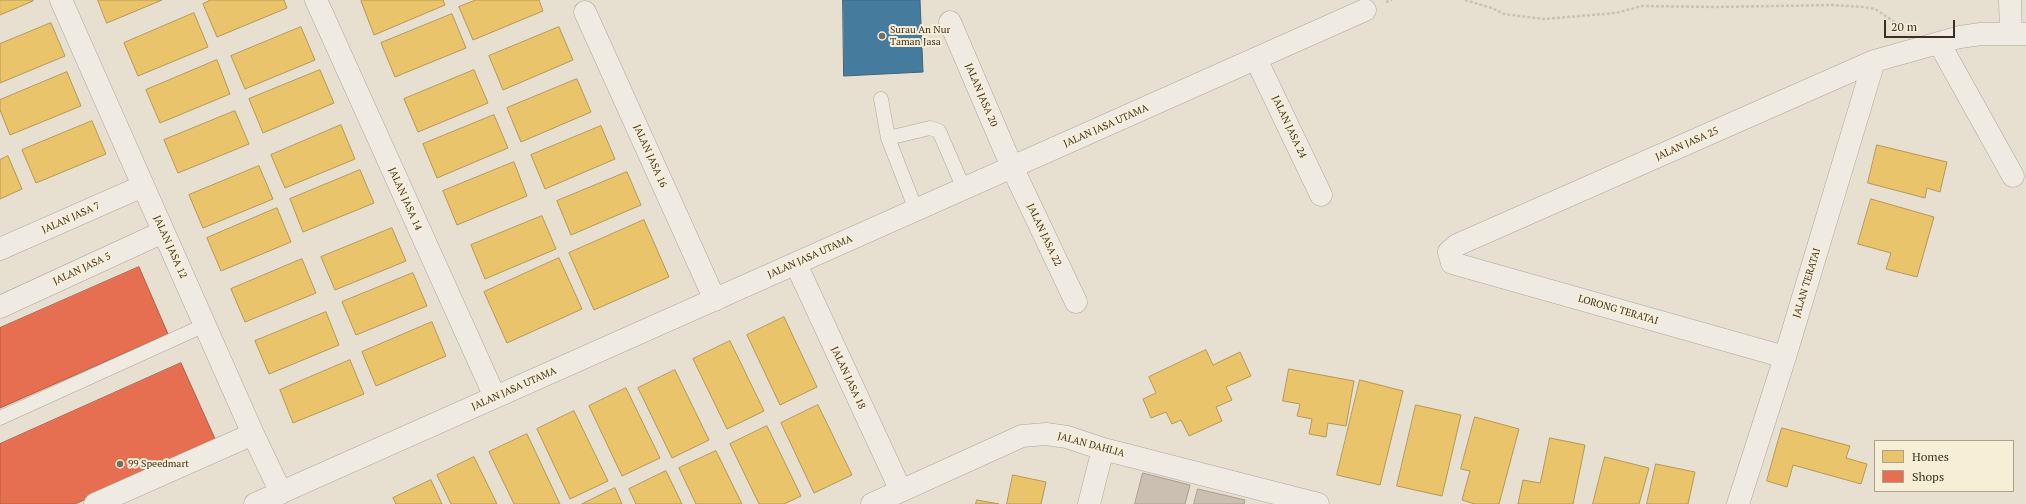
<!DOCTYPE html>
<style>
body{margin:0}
#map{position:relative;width:2026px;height:504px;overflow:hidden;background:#e7e0d1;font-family:"PT Serif",serif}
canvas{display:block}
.legend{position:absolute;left:1874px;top:440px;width:140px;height:52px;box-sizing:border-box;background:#f7eed8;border:1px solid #ada18e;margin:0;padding:5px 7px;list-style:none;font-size:12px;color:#3d2e20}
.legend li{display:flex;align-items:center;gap:8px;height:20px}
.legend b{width:20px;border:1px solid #ada18e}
.scale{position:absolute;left:1884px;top:20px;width:71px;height:18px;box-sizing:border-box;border:2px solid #3d2e20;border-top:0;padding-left:5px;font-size:12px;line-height:14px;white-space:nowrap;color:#3d2e20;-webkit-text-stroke:3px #f7eed8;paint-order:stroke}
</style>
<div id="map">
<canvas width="2026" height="504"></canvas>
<ul class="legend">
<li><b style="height:11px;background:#e9c46a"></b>Homes</li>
<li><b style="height:11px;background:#e76f51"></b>Shops</li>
</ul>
<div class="scale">20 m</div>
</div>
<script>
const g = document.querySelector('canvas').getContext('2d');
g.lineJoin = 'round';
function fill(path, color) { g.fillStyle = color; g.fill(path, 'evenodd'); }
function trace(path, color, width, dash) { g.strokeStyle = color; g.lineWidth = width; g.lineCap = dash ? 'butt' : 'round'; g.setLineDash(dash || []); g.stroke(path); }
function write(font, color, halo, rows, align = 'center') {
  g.font = font + ' "PT Serif",serif'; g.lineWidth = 4; g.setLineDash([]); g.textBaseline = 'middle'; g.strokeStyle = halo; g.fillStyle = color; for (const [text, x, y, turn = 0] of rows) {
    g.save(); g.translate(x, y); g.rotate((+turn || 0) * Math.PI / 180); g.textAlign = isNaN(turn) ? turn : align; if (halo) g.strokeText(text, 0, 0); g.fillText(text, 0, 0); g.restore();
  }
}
const homes = new Path2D(`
 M 0,0 L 33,0 L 33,1 L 0,15 Z
 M 98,0 L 162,0 L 107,23 Z
 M 211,0 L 284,0 L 287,8 L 217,37 L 203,4 Z
 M 363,0 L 443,0 L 445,5 L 374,35 L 361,1 Z
 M 476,0 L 539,0 L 543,11 L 473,40 L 459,7 Z
 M 194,13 L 208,47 L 138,76 L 124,43 Z
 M 452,14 L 466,48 L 395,77 L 381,43 Z
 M 51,23 L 65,56 L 0,83 L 0,44 Z
 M 301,27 L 315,60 L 245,89 L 231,56 Z
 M 559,27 L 573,60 L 503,90 L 489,56 Z
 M 217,60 L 230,94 L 160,123 L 146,90 Z
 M 320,70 L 334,103 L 263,133 L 249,99 Z
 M 474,70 L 488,103 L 418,132 L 404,99 Z
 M 67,72 L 81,106 L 10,135 L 0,110 L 0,100 Z
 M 577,79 L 591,112 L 521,142 L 507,108 Z
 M 235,111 L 249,144 L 178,173 L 164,140 Z
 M 494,115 L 508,148 L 437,178 L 423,144 Z
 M 92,121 L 106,154 L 36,183 L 22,150 Z
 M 341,125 L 355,159 L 285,188 L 271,155 Z
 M 601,126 L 615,159 L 545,189 L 531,155 Z
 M 1877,145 L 1947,162 L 1940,192 L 1927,188 L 1925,198 L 1868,183 Z
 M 8,156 L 22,189 L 0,199 L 0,160 Z
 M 514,162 L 527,196 L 457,225 L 443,191 Z
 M 259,166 L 273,199 L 203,228 L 189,195 Z
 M 360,170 L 374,203 L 303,232 L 290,199 Z
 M 627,172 L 641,205 L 571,235 L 557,201 Z
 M 1871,199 L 1934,217 L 1917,277 L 1886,269 L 1891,253 L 1858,244 Z
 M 277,208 L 291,242 L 221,271 L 207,238 Z
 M 542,216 L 556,249 L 485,279 L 471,245 Z
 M 644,220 L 669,277 L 594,310 L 569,253 Z
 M 392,228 L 406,261 L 335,290 L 321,257 Z
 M 559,258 L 582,309 L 507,343 L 484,292 Z
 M 302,259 L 316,293 L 245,322 L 231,289 Z
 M 413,273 L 427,306 L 356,335 L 342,302 Z
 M 326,312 L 339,345 L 269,374 L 255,341 Z
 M 784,317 L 817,387 L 780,405 L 747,335 Z
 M 432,322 L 446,356 L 376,386 L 362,352 Z
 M 730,341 L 764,411 L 727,429 L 693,359 Z
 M 1206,350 L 1213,365 L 1240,352 L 1251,376 L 1226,387 L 1232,400 L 1216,407 L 1222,421 L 1189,436 L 1181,420 L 1172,424 L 1166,412 L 1151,418 L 1143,399 L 1156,393 L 1149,377 Z
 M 350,360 L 364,394 L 293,423 L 280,390 Z
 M 1289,369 L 1354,381 L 1346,426 L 1328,423 L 1326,437 L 1309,434 L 1312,419 L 1297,416 L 1300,404 L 1283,401 Z
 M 675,370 L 709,440 L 672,458 L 638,388 Z
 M 1360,380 L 1403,391 L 1380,485 L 1337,475 Z
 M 626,388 L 660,458 L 622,476 L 589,406 Z
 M 818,405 L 852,475 L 814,493 L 781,423 Z
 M 1416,405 L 1461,415 L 1442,496 L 1397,486 Z
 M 574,411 L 608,481 L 570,499 L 537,429 Z
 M 1475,417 L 1519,429 L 1499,504 L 1475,504 L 1462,500 L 1470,471 L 1461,469 Z
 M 767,426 L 801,496 L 784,504 L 759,504 L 730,444 Z
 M 1782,428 L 1850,446 L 1846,458 L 1867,464 L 1861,484 L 1793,465 L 1787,487 L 1767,481 Z
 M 527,434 L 560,504 L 514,504 L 489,452 Z
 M 1550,438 L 1585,445 L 1573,504 L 1518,504 L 1523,480 L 1540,483 Z
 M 716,451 L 742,504 L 696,504 L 679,468 Z
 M 474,457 L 497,504 L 451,504 L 437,475 Z
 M 1605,457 L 1649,468 L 1639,504 L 1593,504 Z
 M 1656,464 L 1695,472 L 1688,504 L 1647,504 Z
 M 666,471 L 682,504 L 636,504 L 629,489 Z
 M 1013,475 L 1046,482 L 1041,504 L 1007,504 Z
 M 431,480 L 442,504 L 396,504 L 393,498 Z
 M 615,488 L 622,504 L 582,504 Z
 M 977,500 L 999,504 L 976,504 Z`);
fill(homes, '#e9c46a');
trace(homes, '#b59754', 1);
const shops = new Path2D(`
 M 139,267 L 168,334 L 0,408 L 0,328 Z
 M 181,363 L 216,441 L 75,504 L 0,504 L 0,444 Z`);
fill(shops, '#e76f51');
trace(shops, '#b45c42', 1);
const public = new Path2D(`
 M 843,0 L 920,0 L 923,72 L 844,76 Z`);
fill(public, '#457b9d');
trace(public, '#436478', 1);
const building = new Path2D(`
 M 1143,473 L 1190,485 L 1185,504 L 1135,504 Z
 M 1198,489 L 1245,500 L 1244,504 L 1194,504 Z`);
fill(building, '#cbbfb2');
trace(building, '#a89c90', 1);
const lane = new Path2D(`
 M 881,99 L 888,138 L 916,210
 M 888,138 L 930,128 L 939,131 L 964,189
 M 0,418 L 205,325`);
const street = new Path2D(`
 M 61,0 L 253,434 L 281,493
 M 316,0 L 495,397
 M 2010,0 L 2011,34
 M 585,12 L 715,300
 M 950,22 L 1012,167 L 1076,302
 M 1939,43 L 2013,176
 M 1256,59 L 1321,195
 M 0,249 L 143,186
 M 796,264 L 901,491
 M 0,307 L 163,232
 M 1785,357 L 1452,263 L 1449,252 L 1457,245 L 1874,61 L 1960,37 L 1981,34 L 2026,34
 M 95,504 L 253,434
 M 255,504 L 1365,10
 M 872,504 L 1022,436 L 1046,434 L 1067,437 L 1103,449 L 1318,504
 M 1089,504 L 1103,449
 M 1738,504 L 1785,357 L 1874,61`);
trace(lane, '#ada599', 15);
trace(street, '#ada599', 23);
trace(new Path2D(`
 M 1465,0 L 1492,8 L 1504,14 L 1544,19 L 1616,13 L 1642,6 L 1716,7 L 1833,5 L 1863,7 L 1875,9 L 1904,28
 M 1386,2 L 1392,0`), '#c8c2b9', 2.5, [3, 2]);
trace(lane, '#efebe3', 14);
trace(street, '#efebe3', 22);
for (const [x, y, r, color] of [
 [882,36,4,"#786c5e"],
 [120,464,4,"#786c5e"]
]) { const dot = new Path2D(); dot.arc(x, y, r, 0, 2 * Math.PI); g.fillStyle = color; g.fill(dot); trace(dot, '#f7eed8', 1.5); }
write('10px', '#3d2e20', '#f7eed8', [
 ["Surau An Nur",890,30],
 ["Taman Jasa",890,42],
 ["99 Speedmart",128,464]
], 'left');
write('10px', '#3d2e20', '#f7eed8', [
 ["JALAN JASA 20",981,95,67],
 ["JALAN JASA UTAMA",1106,126,-24],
 ["JALAN JASA 24",1289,127,65],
 ["JALAN JASA 25",1687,144,-24],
 ["JALAN JASA 16",650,156,66],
 ["JALAN JASA 14",405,199,66],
 ["JALAN JASA 7",71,218,-24],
 ["JALAN JASA 22",1044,235,65],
 ["JALAN JASA 12",170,247,66],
 ["JALAN JASA UTAMA",810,257,-24],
 ["JALAN JASA 5",82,269,-25],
 ["JALAN TERATAI",1807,283,-73],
 ["LORONG TERATAI",1618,310,16],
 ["JALAN JASA 18",848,378,65],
 ["JALAN JASA UTAMA",514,389,-24],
 ["JALAN DAHLIA",1091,445,15]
]);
</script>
